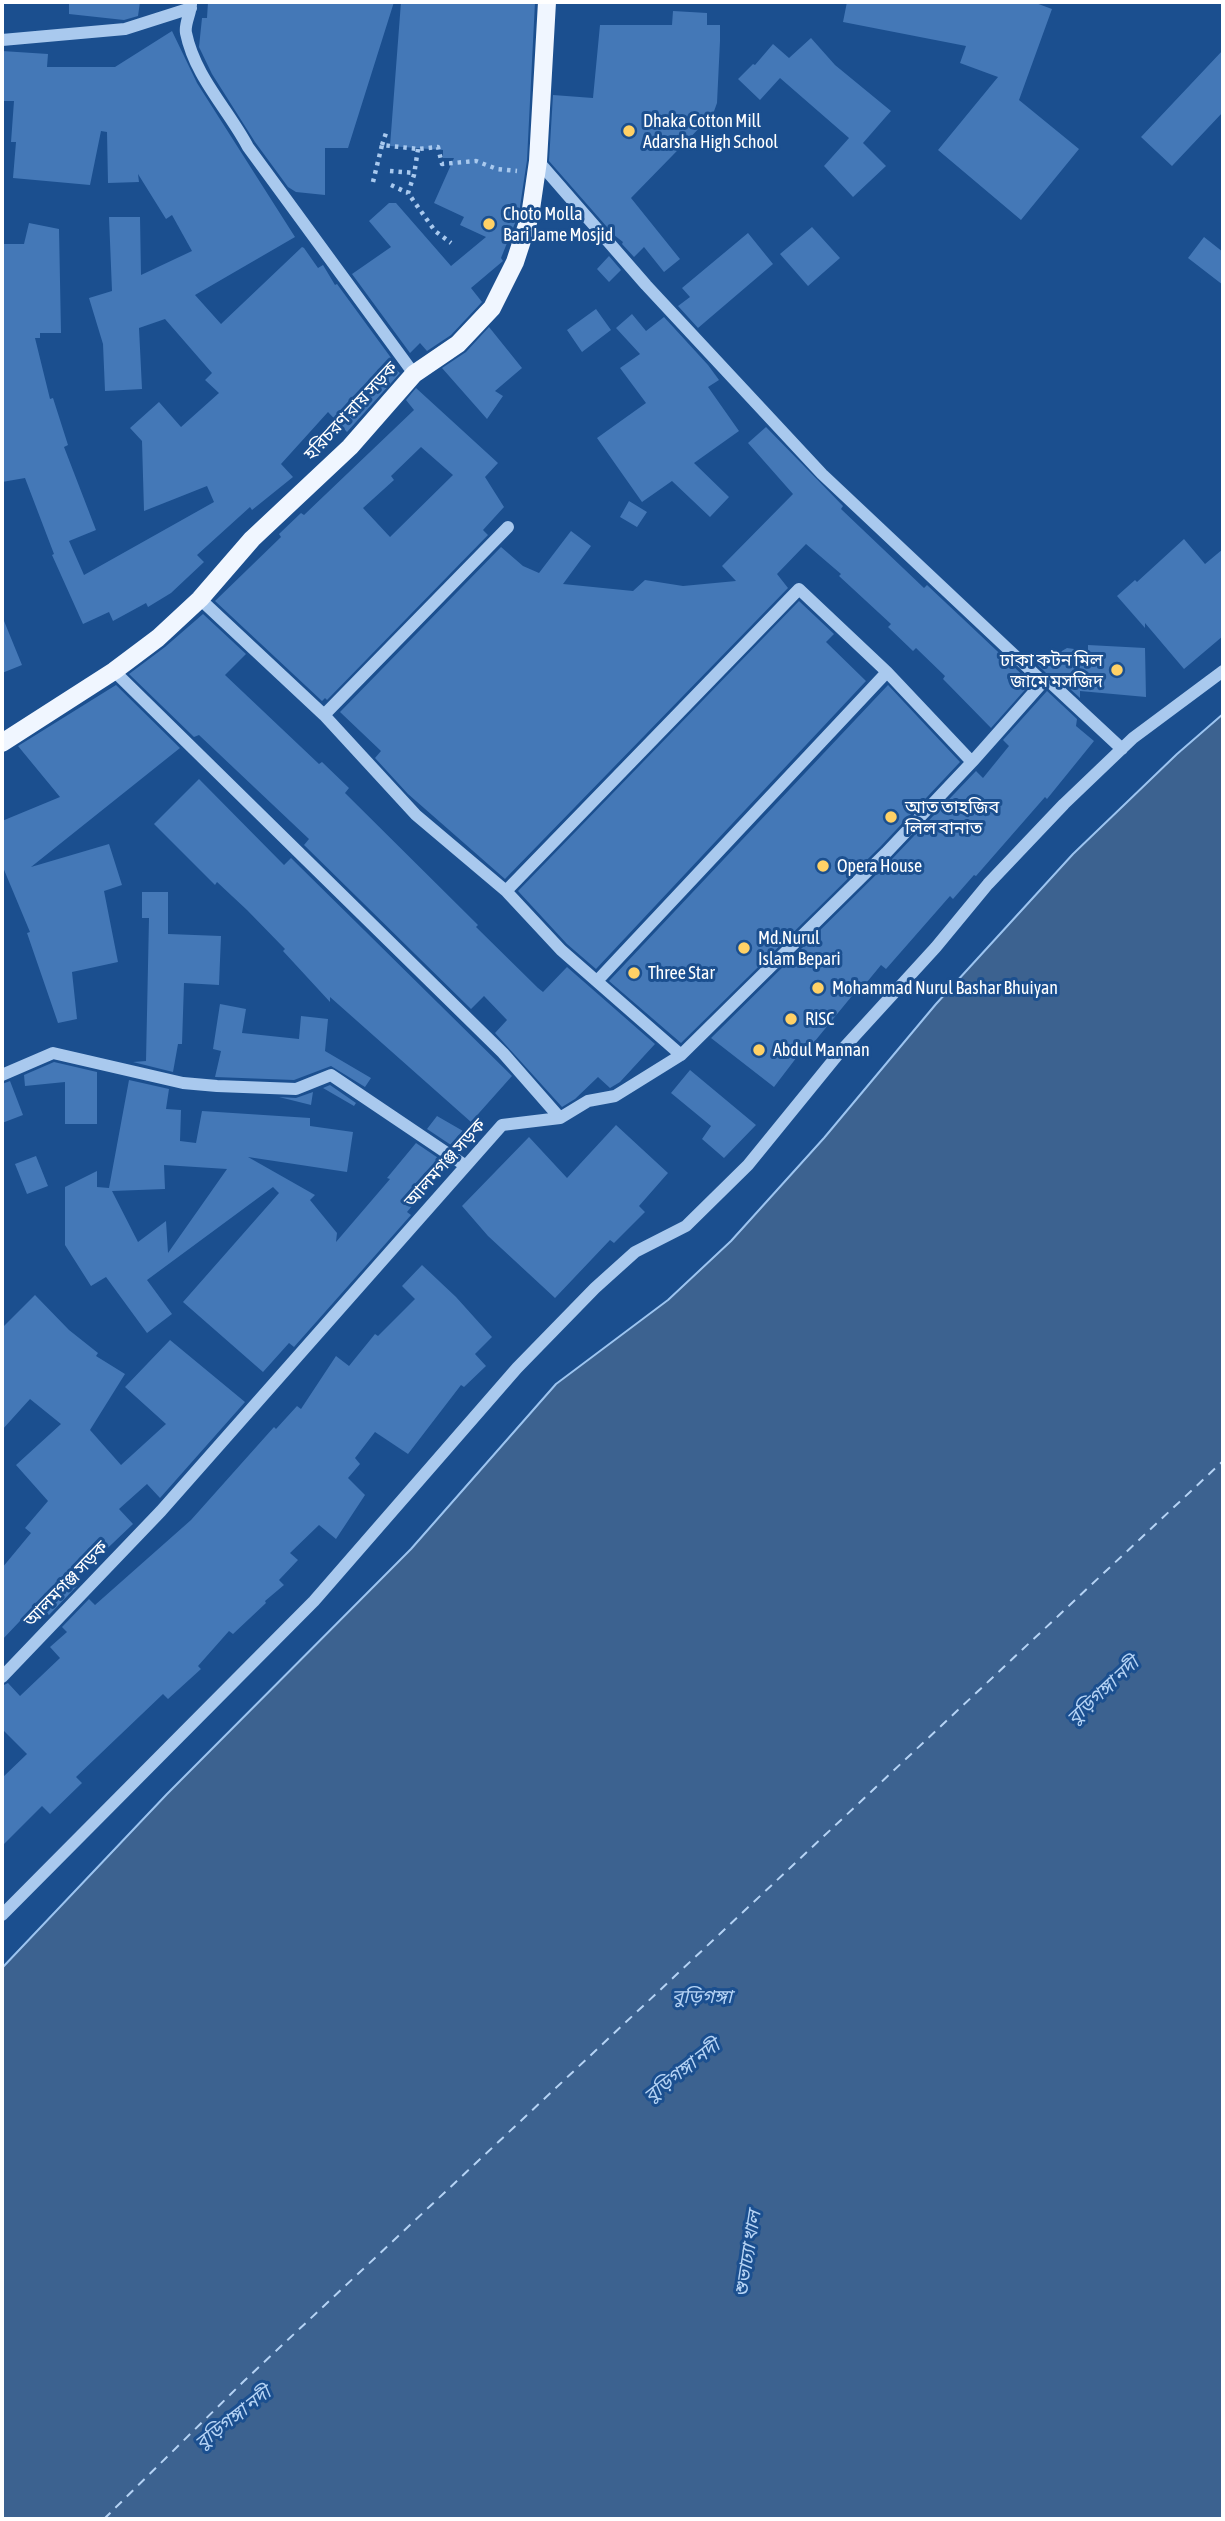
<!DOCTYPE html>
<meta charset="utf-8">
<style>
body{margin:0}
#map{position:relative;width:1225px;height:2521px;overflow:hidden;background:#1b4f8f;font-family:"Asap Condensed",sans-serif}
canvas{display:block}
.frame{position:absolute;inset:0;border:4px solid #fff;pointer-events:none}
</style>
<div id="map">
<canvas width="1225" height="2521"></canvas>
<div class="frame"></div>
</div>
<script>
const g = document.querySelector('canvas').getContext('2d');
g.lineJoin = 'round';
function fill(path, color) { g.fillStyle = color; g.fill(path, 'evenodd'); }
function trace(path, color, width, dash) { g.strokeStyle = color; g.lineWidth = width; g.lineCap = dash ? 'butt' : 'round'; g.setLineDash(dash || []); g.stroke(path); }
function write(font, color, halo, rows, align = 'center') {
  g.font = font + ' "Asap Condensed","Noto Sans Bengali",sans-serif'; g.lineWidth = 6; g.setLineDash([]); g.textBaseline = 'middle'; g.strokeStyle = halo; g.fillStyle = color; for (const [text, x, y, turn = 0] of rows) {
    g.save(); g.translate(x, y); g.rotate((+turn || 0) * Math.PI / 180); g.textAlign = isNaN(turn) ? turn : align; if (halo) g.strokeText(text, 0, 0); g.fillText(text, 0, 0); g.restore();
  }
}
const water = new Path2D(`
 M 1223,714 L 1223,2519 L 2,2519 L 2,1968 L 167,1794 L 411,1549 L 556,1384 L 668,1300 L 731,1241 L 824,1138 L 936,1004 L 1073,854 L 1177,754 Z`);
fill(water, '#3c6290');
trace(water, '#9cc4f0', 2);
trace(new Path2D(`
 M 104,2519 L 244,2381 L 1223,1461`), '#b5d3f5', 2, [9, 7]);
fill(new Path2D(`
 M 69,2 L 140,2 L 138,16 L 124,20 L 69,14 Z
 M 208,2 L 394,2 L 348,148 L 325,148 L 325,195 L 296,192 L 288,187 L 255,142 L 212,74 L 199,47 L 202,18 L 207,18 Z
 M 401,2 L 535,2 L 527,160 L 519,213 L 501,258 L 503,261 L 471,288 L 482,302 L 451,335 L 427,351 L 420,343 L 410,353 L 352,274 L 391,247 L 369,221 L 389,203 L 396,203 L 451,266 L 486,237 L 460,225 L 464,217 L 434,203 L 454,158 L 443,158 L 443,150 L 390,146 Z
 M 847,2 L 1033,2 L 1052,9 L 1019,100 L 1079,149 L 1021,220 L 938,150 L 998,77 L 960,63 L 966,46 L 843,22 Z
 M 673,11 L 707,13 L 707,25 L 720,25 L 720,41 L 717,103 L 713,114 L 631,198 L 680,259 L 664,272 L 644,247 L 634,257 L 622,244 L 623,242 L 614,235 L 549,161 L 553,95 L 593,98 L 600,25 L 672,25 Z
 M 172,31 L 197,83 L 295,237 L 195,295 L 221,324 L 302,247 L 304,248 L 318,268 L 323,265 L 335,285 L 337,284 L 397,366 L 394,368 L 400,373 L 347,432 L 328,412 L 281,464 L 293,477 L 252,510 L 250,507 L 197,555 L 204,562 L 171,593 L 148,607 L 146,603 L 113,621 L 109,612 L 83,624 L 52,555 L 54,554 L 25,478 L 2,482 L 2,244 L 24,244 L 29,223 L 59,229 L 61,333 L 40,333 L 40,338 L 35,338 L 50,399 L 53,398 L 68,445 L 64,447 L 96,530 L 69,541 L 84,575 L 214,502 L 207,486 L 144,511 L 142,441 L 130,428 L 159,402 L 181,427 L 219,393 L 205,380 L 212,373 L 165,319 L 139,328 L 142,389 L 105,391 L 103,344 L 89,298 L 112,291 L 109,217 L 140,217 L 141,275 L 192,251 L 172,215 L 166,219 L 138,174 L 139,182 L 108,183 L 107,132 L 101,131 L 90,185 L 13,178 L 16,142 L 11,142 L 14,101 L 2,101 L 2,51 L 48,54 L 47,67 L 115,67 Z
 M 811,38 L 835,65 L 891,111 L 863,143 L 886,166 L 853,197 L 824,166 L 849,138 L 780,78 L 760,100 L 738,79 L 753,64 L 755,65 L 773,44 L 789,58 Z
 M 1223,50 L 1223,112 L 1172,166 L 1141,137 Z
 M 812,227 L 840,258 L 808,286 L 780,254 Z
 M 748,233 L 773,264 L 698,328 L 678,306 L 690,297 L 682,288 Z
 M 1204,237 L 1223,252 L 1223,285 L 1188,258 Z
 M 609,256 L 621,270 L 609,282 L 597,269 Z
 M 596,309 L 611,330 L 582,352 L 567,330 Z
 M 632,314 L 646,331 L 664,317 L 708,365 L 719,380 L 708,387 L 739,431 L 694,463 L 729,497 L 710,517 L 672,481 L 642,502 L 597,438 L 646,403 L 620,368 L 640,354 L 616,328 Z
 M 489,327 L 522,368 L 495,391 L 503,396 L 487,419 L 442,368 L 466,352 Z
 M 416,388 L 498,463 L 485,477 L 504,507 L 483,530 L 488,535 L 327,700 L 325,698 L 322,701 L 215,601 L 281,537 L 279,534 L 301,513 L 304,515 L 414,410 L 406,400 ZM 421,447 L 453,475 L 390,537 L 363,508 L 394,480 L 391,476 Z
 M 766,427 L 843,506 L 841,509 L 924,588 L 927,585 L 1031,683 L 991,728 L 943,679 L 945,676 L 916,648 L 913,651 L 888,627 L 891,624 L 839,576 L 841,574 L 806,544 L 777,574 L 788,588 L 505,879 L 408,794 L 375,758 L 381,751 L 340,712 L 501,547 L 523,566 L 539,573 L 571,531 L 591,546 L 563,584 L 633,591 L 645,580 L 683,586 L 736,581 L 722,566 L 793,494 L 748,443 Z
 M 629,501 L 647,512 L 637,527 L 620,517 Z
 M 1184,539 L 1205,564 L 1223,549 L 1223,636 L 1184,669 L 1145,623 L 1145,628 L 1117,596 L 1135,580 L 1137,582 Z
 M 799,601 L 834,634 L 826,642 L 866,681 L 596,969 L 567,944 L 518,891 Z
 M 203,614 L 246,654 L 225,675 L 319,764 L 322,762 L 349,788 L 345,793 L 478,925 L 476,927 L 538,988 L 543,992 L 567,967 L 655,1044 L 620,1082 L 610,1088 L 598,1077 L 575,1099 L 562,1107 L 495,1033 L 507,1020 L 484,996 L 471,1009 L 304,845 L 309,839 L 199,735 L 194,737 L 129,674 L 165,647 Z
 M 2,616 L 22,665 L 2,673 Z
 M 1088,645 L 1145,648 L 1146,697 L 1080,691 L 1080,698 L 1056,676 L 1046,673 L 1038,665 L 1067,648 L 1088,651 Z
 M 116,685 L 180,748 L 31,867 L 109,844 L 122,885 L 104,891 L 118,962 L 72,972 L 77,1019 L 58,1023 L 27,933 L 30,932 L 2,865 L 2,821 L 60,797 L 18,746 Z
 M 888,685 L 960,762 L 880,847 L 681,1043 L 609,981 Z
 M 1047,691 L 1077,719 L 1076,726 L 1094,741 L 1047,799 L 1045,797 L 976,876 L 974,875 L 953,899 L 950,896 L 886,969 L 881,965 L 858,993 L 856,991 L 806,1052 L 803,1049 L 774,1087 L 711,1038 L 892,859 L 976,771 L 983,778 L 1009,746 L 1003,740 Z
 M 199,779 L 284,865 L 291,858 L 512,1076 L 471,1122 L 330,997 L 330,1002 L 283,951 L 285,949 L 247,910 L 217,882 L 215,885 L 154,824 Z
 M 142,892 L 168,892 L 168,934 L 221,936 L 219,985 L 184,983 L 182,1044 L 178,1044 L 173,1072 L 133,1062 L 146,1061 L 149,918 L 142,918 Z
 M 220,1004 L 246,1009 L 242,1033 L 299,1039 L 301,1016 L 328,1019 L 325,1051 L 371,1078 L 365,1087 L 331,1066 L 294,1080 L 215,1077 L 221,1051 L 213,1049 Z
 M 54,1062 L 97,1072 L 97,1124 L 65,1124 L 65,1082 L 25,1086 L 24,1075 Z
 M 690,1070 L 756,1125 L 724,1158 L 702,1139 L 711,1126 L 671,1093 Z
 M 129,1080 L 169,1089 L 166,1109 L 181,1110 L 180,1141 L 196,1143 L 202,1111 L 310,1118 L 310,1126 L 353,1132 L 347,1172 L 248,1157 L 315,1195 L 310,1200 L 337,1233 L 336,1242 L 390,1179 L 387,1178 L 416,1143 L 447,1164 L 407,1212 L 411,1215 L 294,1347 L 289,1343 L 263,1372 L 183,1302 L 279,1193 L 273,1187 L 147,1280 L 172,1314 L 147,1333 L 106,1277 L 91,1286 L 65,1245 L 65,1187 L 97,1171 L 97,1187 L 109,1188 ZM 164,1165 L 227,1169 L 168,1253 L 166,1221 L 138,1242 L 112,1191 L 165,1189 Z
 M 10,1081 L 23,1115 L 2,1123 L 2,1084 Z
 M 330,1085 L 356,1103 L 354,1106 L 323,1088 Z
 M 313,1092 L 311,1105 L 279,1097 L 296,1098 Z
 M 437,1116 L 463,1131 L 451,1145 L 427,1129 Z
 M 616,1125 L 668,1173 L 639,1206 L 645,1212 L 614,1243 L 610,1240 L 555,1298 L 488,1236 L 462,1206 L 529,1137 L 567,1178 Z
 M 36,1156 L 48,1186 L 27,1194 L 15,1164 Z
 M 422,1265 L 456,1297 L 492,1337 L 475,1354 L 486,1366 L 464,1387 L 461,1385 L 408,1454 L 375,1432 L 355,1458 L 360,1464 L 348,1478 L 365,1495 L 336,1539 L 319,1525 L 290,1553 L 298,1560 L 279,1580 L 284,1585 L 265,1601 L 266,1603 L 233,1634 L 229,1631 L 198,1666 L 201,1669 L 168,1699 L 163,1694 L 76,1777 L 82,1783 L 50,1814 L 42,1806 L 2,1846 L 2,1778 L 27,1754 L 2,1729 L 2,1686 L 8,1683 L 20,1696 L 60,1658 L 50,1647 L 67,1632 L 62,1627 L 89,1599 L 95,1605 L 191,1520 L 274,1427 L 276,1429 L 297,1406 L 301,1409 L 336,1356 L 349,1366 L 375,1334 L 378,1336 L 415,1299 L 402,1286 Z
 M 35,1295 L 69,1330 L 98,1353 L 96,1356 L 125,1374 L 90,1430 L 121,1465 L 166,1424 L 125,1387 L 170,1340 L 245,1402 L 160,1498 L 147,1484 L 119,1509 L 133,1524 L 73,1581 L 77,1586 L 49,1615 L 37,1603 L 2,1640 L 2,1568 L 31,1533 L 25,1528 L 48,1501 L 16,1465 L 61,1424 L 30,1399 L 2,1430 L 2,1328 Z`), '#4478b7');
trace(new Path2D(`
 M 382,145 L 387,130
 M 418,149 L 414,175 L 408,193 L 435,231 L 451,243
 M 390,171 L 415,173
 M 373,182 L 382,145 L 418,149 L 438,147 L 442,164 L 476,161 L 497,169 L 517,171
 M 391,185 L 408,193`), '#a9c9ee', 4.5, [3.5, 5]);
trace(new Path2D(`
 M 191,2 C 192,12 184,23 186,33 C 195,77 228,109 248,147 L 414,374
 M 2,40 L 125,29 L 191,8
 M 538,161 L 646,285 L 822,474 L 1043,682
 M 200,599 L 324,715 L 416,815 L 506,891 L 561,950 L 681,1055
 M 114,671 L 503,1053 L 560,1118
 M 324,715 L 508,527
 M 506,891 L 799,589 L 887,672 L 972,762
 M 597,981 L 887,672
 M 2,1075 L 53,1053 L 183,1083 L 217,1086 L 296,1089 L 331,1075 L 466,1166
 M 2,1677 L 161,1511 L 502,1125 L 560,1118 L 588,1101 L 615,1096 L 681,1055 L 886,853 L 972,762 L 1043,682 L 1050,682 L 1122,749
 M 2,1915 L 314,1601 L 517,1368 L 595,1288 L 635,1252 L 686,1226 L 748,1165 L 840,1052 L 936,947 L 988,884 L 1064,804 L 1133,738 L 1223,671`), '#a9c9ee', 12);
trace(new Path2D(`
 M 2,743 L 114,671 L 158,638 L 200,599 L 252,539 L 350,447 L 414,374 L 458,344 L 492,308 L 515,262 L 530,216 L 538,161 L 547,2`), '#f0f6ff', 18);
for (const [x, y, r, color] of [
 [629,131,7,"#ffd166"],
 [489,224,7,"#ffd166"],
 [1117,670,7,"#ffd166"],
 [891,817,7,"#ffd166"],
 [823,866,7,"#ffd166"],
 [744,948,7,"#ffd166"],
 [634,973,7,"#ffd166"],
 [818,988,7,"#ffd166"],
 [791,1019,7,"#ffd166"],
 [759,1050,7,"#ffd166"]
]) { const dot = new Path2D(); dot.arc(x, y, r, 0, 2 * Math.PI); g.fillStyle = color; g.fill(dot); trace(dot, '#1b4f8f', 2.5); }
write('18px', '#fff', '#1b4f8f', [
 ["Dhaka Cotton Mill",643,121],
 ["Adarsha High School",643,142],
 ["Choto Molla",503,214],
 ["Bari Jame Mosjid",503,235],
 ["ঢাকা কটন মিল",1103,660,"right"],
 ["জামে মসজিদ",1103,681,"right"],
 ["আত তাহজিব",905,807],
 ["লিল বানাত",905,828],
 ["Opera House",837,866],
 ["Md.Nurul",758,938],
 ["Islam Bepari",758,959],
 ["Three Star",648,973],
 ["Mohammad Nurul Bashar Bhuiyan",832,988],
 ["RISC",805,1019],
 ["Abdul Mannan",773,1050]
], 'left');
write('18px', '#fff', '#1b4f8f', [
 ["হরিচরণ রায় সড়ক",351,411,-47],
 ["আলমগঞ্জ সড়ক",445,1163,-48],
 ["আলমগঞ্জ সড়ক",66,1584,-46]
]);
write('italic 19px', '#b5d3f5', '#1b4f8f', [
 ["বুড়িগঙ্গা নদী",1103,1691,-43],
 ["বুড়িগঙ্গা",702,1997],
 ["বুড়িগঙ্গা নদী",682,2071,-38],
 ["শুভাঢ্যা খাল",748,2254,-81],
 ["বুড়িগঙ্গা নদী",233,2418,-38]
]);
</script>
